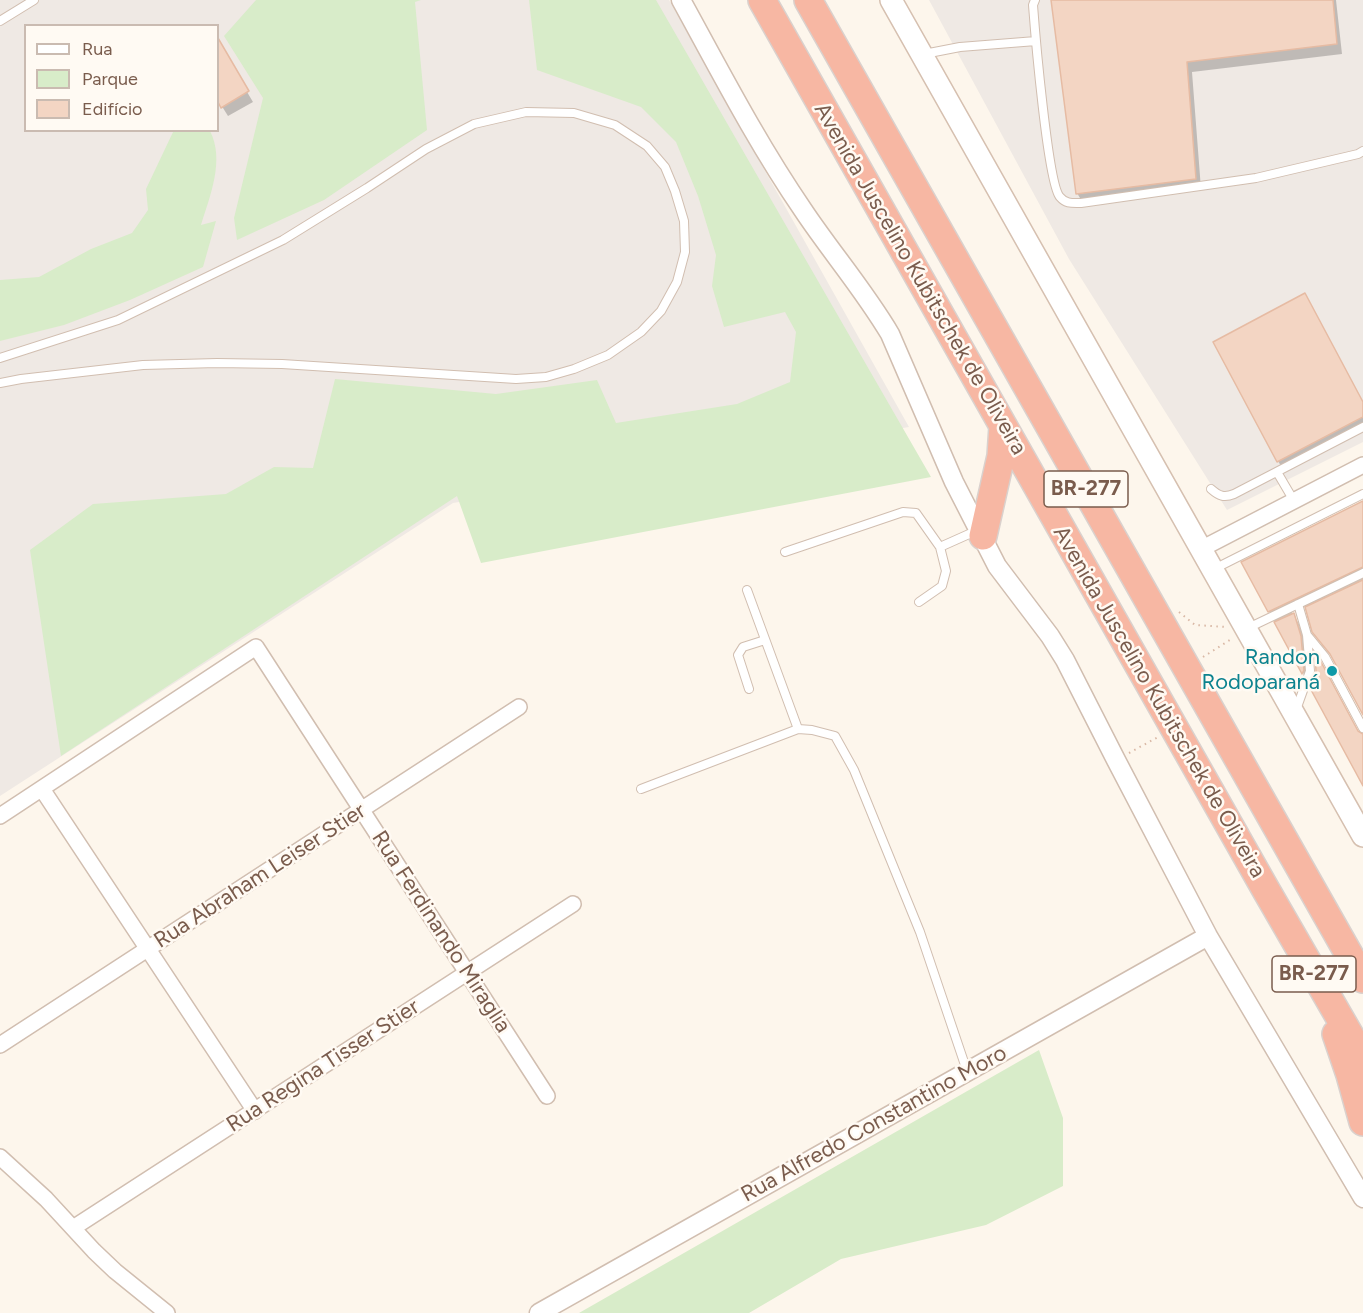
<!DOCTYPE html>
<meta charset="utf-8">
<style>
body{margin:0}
#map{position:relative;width:1363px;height:1313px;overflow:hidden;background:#fdf6ec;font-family:Figtree,sans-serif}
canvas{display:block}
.legend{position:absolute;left:24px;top:24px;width:195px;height:108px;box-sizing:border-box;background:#fffaf3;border:2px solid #cabbb1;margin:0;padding:8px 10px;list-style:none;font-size:18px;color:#7a5c4d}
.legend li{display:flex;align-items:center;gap:12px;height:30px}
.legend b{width:30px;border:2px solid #cabbb1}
</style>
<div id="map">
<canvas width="1363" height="1313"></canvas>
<ul class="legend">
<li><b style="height:8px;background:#fff"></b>Rua</li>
<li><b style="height:16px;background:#d8ecc9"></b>Parque</li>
<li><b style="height:16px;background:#f3d5c3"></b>Edifício</li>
</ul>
</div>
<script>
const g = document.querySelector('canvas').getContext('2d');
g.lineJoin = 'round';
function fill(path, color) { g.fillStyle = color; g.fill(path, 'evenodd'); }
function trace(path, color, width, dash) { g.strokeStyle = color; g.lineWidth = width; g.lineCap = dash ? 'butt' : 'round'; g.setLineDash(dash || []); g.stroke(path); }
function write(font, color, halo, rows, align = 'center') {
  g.font = font + ' Figtree,sans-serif'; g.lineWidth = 5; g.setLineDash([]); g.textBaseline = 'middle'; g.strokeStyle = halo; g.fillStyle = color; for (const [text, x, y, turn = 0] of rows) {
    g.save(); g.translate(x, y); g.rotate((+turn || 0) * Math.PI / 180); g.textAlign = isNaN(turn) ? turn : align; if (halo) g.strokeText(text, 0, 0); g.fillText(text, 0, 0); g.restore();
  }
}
fill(new Path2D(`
 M 0,0 L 669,0 L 909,427 L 453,503 L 0,796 ZM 26,26 L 218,26 L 218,130 L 26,130 Z
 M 929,0 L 1363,0 L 1363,442 L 1227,510 L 1069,259 Z`), '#efe9e4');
fill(new Path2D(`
 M 256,0 L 421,0 L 415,2 L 427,130 L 324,200 L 237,240 L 234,218 L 263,98 L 224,36 Z
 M 529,0 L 656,0 L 931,477 L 481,563 L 457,496 L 61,756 L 30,550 L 93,504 L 226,494 L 274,467 L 313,468 L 335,379 L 496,394 L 597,380 L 616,423 L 737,404 L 790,382 L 796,332 L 785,312 L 724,327 L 712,286 L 716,255 L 698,196 L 676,142 L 641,107 L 537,70 Z
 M 174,130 L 210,131 C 225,160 210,196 201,225 L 216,221 L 203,267 L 130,300 L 64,325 L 0,341 L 0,280 L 39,277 L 91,249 L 132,233 L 148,210 L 146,189 Z
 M 1039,1050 L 1063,1118 L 1063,1186 L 986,1225 L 841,1259 L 749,1313 L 579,1313 Z`), '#d8ecc9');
fill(new Path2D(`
 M 1052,0 L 1336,0 L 1342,54 L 1192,72 L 1201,189 L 1083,203 L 1077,193 Z
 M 222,50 L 253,102 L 228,116 L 218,100 L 218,53 Z
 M 1363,405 L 1363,429 L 1284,471 L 1278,461 Z
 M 1363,502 L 1363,712 L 1336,662 L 1320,642 L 1314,632 L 1306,606 L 1292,612 L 1299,624 L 1306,647 L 1308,682 L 1243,563 Z`), '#0003');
const building = new Path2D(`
 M 1051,0 L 1333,0 L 1337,44 L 1187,62 L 1196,179 L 1076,194 Z
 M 218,38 L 249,91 L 221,108 L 218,102 Z
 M 1305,293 L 1363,402 L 1363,417 L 1277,462 L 1213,342 Z
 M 1363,501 L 1363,567 L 1268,612 L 1241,562 Z
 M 1363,580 L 1363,715 L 1330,654 L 1312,632 L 1305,607 Z
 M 1294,613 L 1301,636 L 1304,670 L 1302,674 L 1274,622 Z
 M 1315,654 L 1320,660 L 1358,731 L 1363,734 L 1363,786 L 1310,688 L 1316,671 Z`);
fill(building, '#f3d5c3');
trace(building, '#e6bba3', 1.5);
const service = new Path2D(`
 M 1035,0 L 1033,5 C 1035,32 1048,185 1060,197 C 1066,204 1072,203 1081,203 L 1256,178 L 1358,154 L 1363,151
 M 0,21 L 34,0
 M 924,54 L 960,47 L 1036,41
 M 0,358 L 118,320 L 283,240 L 367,188 L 426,149 L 474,124 L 526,112 L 574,113 L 615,125 L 647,146 L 665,167 L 675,191 L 684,221 L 685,252 L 677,282 L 661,311 L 641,332 L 608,355 L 574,369 L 546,377 L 516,379 L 282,364 L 217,363 L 143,365 L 21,379 L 0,383
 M 1277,472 L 1294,501
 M 1211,489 C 1219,496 1224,498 1234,494 L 1363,427
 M 940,547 L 978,530
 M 785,552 L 903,512 L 916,513 L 940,547 L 946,571 L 942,586 L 919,602
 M 1214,569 L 1363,494
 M 747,590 L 798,729
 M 1248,628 L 1363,573
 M 1307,635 L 1325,657 L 1363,728
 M 749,689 L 738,655 L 743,647 L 765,640
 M 1296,710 L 1310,671 L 1307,635 L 1298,604
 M 641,789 L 798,729 L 812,730 L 835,736 L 854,770 L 920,932 L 967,1071`);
const minor = new Path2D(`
 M 1201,549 L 1363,465
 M 42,789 L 255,1111
 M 0,816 L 256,647 L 547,1096
 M 0,1045 L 519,707
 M 0,1157 L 46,1199 L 94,1251 L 115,1271 L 167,1313
 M 73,1228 L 573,904`);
const tertiary = new Path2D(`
 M 681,0 C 720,71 757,143 803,210 C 831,252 864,290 890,334 L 954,482 L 997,566 L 1050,636 L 1065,660 L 1116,760 L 1208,936 L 1363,1198
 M 539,1313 L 1208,936`);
const secondary = new Path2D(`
 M 891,0 L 1363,836`);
const motorway = new Path2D(`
 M 762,0 L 1266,890 L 1363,1058
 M 808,0 L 1363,979
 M 983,536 L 1001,456 L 1003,426
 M 1336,1034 L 1350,1075 L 1363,1122`);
trace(service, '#d1beb0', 10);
trace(minor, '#d1beb0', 18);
trace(tertiary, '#d1beb0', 21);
trace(secondary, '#d6c0b0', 24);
trace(motorway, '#dad1cd', 30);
trace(new Path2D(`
 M 1179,612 L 1195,625 L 1226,627
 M 1203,657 L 1233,638
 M 1129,753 L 1158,737`), '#d9b8a5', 2, [1.5, 4.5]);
trace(service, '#fff', 8);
trace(minor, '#fff', 15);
trace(tertiary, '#fff', 18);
trace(secondary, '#fff', 21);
trace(motorway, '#f7b7a3', 27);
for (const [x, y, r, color] of [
 [1332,671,6,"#0f9aa8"]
]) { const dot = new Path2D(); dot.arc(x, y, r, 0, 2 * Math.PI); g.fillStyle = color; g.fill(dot); trace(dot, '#fffaf3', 2); }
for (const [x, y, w] of [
 [1086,489,84],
 [1314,974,84]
]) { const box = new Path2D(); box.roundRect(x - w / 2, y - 18, w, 36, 4.5); g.fillStyle = '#fffaf3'; g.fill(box); trace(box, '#7a5c4d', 1.5); }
write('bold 21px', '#7a5c4d', null, [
 ["BR-277",1086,489],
 ["BR-277",1314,974]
]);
write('22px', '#7a5c4d', '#fffaf3', [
 ["Avenida Juscelino Kubitschek de Oliveira",920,279,60],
 ["Avenida Juscelino Kubitschek de Oliveira",1159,702,60],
 ["Rua Abraham Leiser Stier",260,876,-33],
 ["Rua Ferdinando Miraglia",441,932,57],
 ["Rua Regina Tisser Stier",323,1066,-33],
 ["Rua Alfredo Constantino Moro",874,1124,-29]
]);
write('22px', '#0d838f', '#fffaf3', [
 ["Randon",1320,658],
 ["Rodoparaná",1320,683]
], 'right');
</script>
